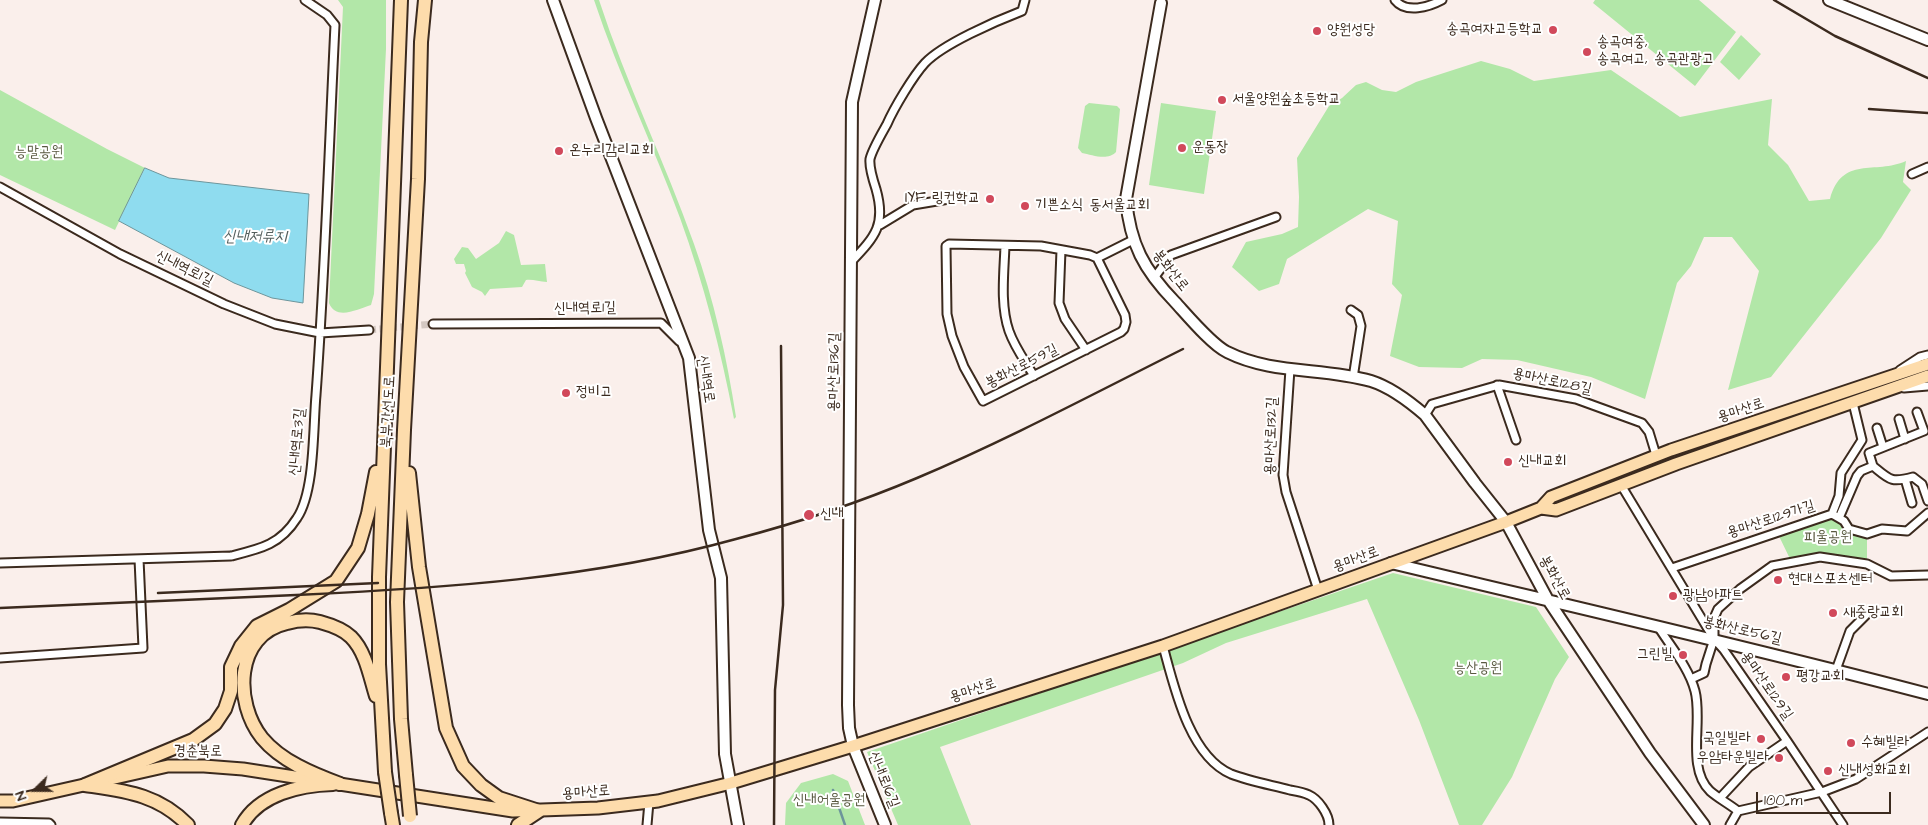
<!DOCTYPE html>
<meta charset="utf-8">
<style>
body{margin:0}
#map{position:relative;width:1928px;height:825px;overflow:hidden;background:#faefeb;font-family:"Architects Daughter",sans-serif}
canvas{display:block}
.north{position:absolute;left:10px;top:765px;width:50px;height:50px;-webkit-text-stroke:4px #fff;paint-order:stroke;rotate:248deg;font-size:14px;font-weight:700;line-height:20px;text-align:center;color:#3b2a1e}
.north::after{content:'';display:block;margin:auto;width:18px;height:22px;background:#3b2a1e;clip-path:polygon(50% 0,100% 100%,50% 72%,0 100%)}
.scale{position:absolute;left:1756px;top:792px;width:135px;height:22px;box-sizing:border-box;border:2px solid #3b2a1e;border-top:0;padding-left:6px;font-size:15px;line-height:18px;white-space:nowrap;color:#3b2a1e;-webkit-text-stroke:4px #fff;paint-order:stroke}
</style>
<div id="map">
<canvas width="1928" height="825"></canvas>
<div class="north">N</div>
<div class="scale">100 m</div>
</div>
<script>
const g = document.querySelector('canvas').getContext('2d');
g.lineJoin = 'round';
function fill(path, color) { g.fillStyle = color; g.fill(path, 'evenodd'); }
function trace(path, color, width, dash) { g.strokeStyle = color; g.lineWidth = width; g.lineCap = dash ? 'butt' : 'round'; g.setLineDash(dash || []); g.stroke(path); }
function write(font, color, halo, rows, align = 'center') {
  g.font = font + ' "Architects Daughter","Poor Story",sans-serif'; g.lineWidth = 4; g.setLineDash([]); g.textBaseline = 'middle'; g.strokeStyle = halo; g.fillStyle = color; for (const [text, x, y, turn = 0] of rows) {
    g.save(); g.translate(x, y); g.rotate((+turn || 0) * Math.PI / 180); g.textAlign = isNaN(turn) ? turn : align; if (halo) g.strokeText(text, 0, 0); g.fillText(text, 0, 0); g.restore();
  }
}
fill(new Path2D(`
 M 338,0 L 386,0 L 386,49 L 374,294 L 371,305 C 358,309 336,321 329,303 L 343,7 Z
 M 594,0 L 599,0 C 626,83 665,162 694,244 C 714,300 727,358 736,417 L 734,419 C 721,351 704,284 680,218 C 653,145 619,75 594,0 Z
 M 1595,0 L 1699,0 L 1736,32 L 1695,86 L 1593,3 Z
 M 1741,35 L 1761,54 L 1739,80 L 1720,62 Z
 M 1481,61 L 1510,69 L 1534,81 L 1611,70 L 1680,117 L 1772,99 L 1768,145 L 1788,165 L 1809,201 L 1830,199 C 1842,155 1875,175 1906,161 L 1903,182 L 1911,190 L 1881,238 L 1771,377 L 1728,390 L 1759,271 L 1732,237 L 1704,237 L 1691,266 L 1677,283 L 1645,399 L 1591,377 L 1517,360 L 1482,359 L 1462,368 L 1419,367 L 1390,356 L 1402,295 L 1392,284 L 1398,221 L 1368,209 L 1287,259 L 1279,284 L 1259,291 L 1232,267 L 1246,242 L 1282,234 L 1298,227 L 1299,197 L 1297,158 L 1329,106 L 1342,98 L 1356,85 L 1366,82 L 1382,90 L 1396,92 L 1416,82 Z
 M 0,90 L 107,149 L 145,168 L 115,230 L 0,175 Z
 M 1089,103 L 1117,106 L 1120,109 L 1116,152 C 1108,161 1092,155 1082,153 L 1078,148 L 1085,106 Z
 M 1161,103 L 1216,111 L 1204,194 L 1149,185 Z
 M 506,231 L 514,235 L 521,265 L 545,264 L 547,282 C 539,282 533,279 526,280 L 522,287 L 490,289 L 485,296 L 482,292 L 472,287 L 465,273 L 466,271 L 464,264 L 456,264 L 454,259 L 462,247 L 468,248 L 476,259 L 499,243 Z
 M 1832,514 L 1849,529 L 1867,534 L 1867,564 L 1821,558 L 1793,565 L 1777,532 Z
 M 1393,573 L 1536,607 L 1569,657 L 1555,679 L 1512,777 L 1482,825 L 1459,825 L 1419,720 L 1367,599 L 1226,643 L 1183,663 L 940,747 L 971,825 L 898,825 L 867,752 Z
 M 833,774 L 848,781 L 865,825 L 785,825 L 786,803 L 801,783 Z`), '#b2e7a8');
const water = new Path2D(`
 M 145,168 L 169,178 L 309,194 L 303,303 L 272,298 L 234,283 L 119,221 Z`);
fill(water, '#8fdcef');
trace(water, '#6d959b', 1);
trace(new Path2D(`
 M 833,790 L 845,825`), '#6d959b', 2.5);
trace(new Path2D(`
 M 369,330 L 433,324`), '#d4c8c2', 7, [7, 3.5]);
const street = new Path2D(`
 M 1395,0 C 1406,14 1429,7 1442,0
 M 1912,174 L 1928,167
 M 0,187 L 120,254 L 224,304 L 275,324 L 320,333 L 369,330
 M 880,225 L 913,205 L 949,199
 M 1005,246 C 1004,273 1000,305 1009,331 C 1015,348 1025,361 1034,376
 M 1061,250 L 1059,303 L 1065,319 L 1086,350
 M 1097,258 L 1125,315 L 1126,322 L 1124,329 L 1121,332 L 983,401 L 964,367 L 952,336 L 947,314 L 946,246 L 949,244 L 1041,246 L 1090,255 L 1097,258 L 1133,240
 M 851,262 C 876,236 886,224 876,189 C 873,180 869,168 870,159 C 872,150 882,133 887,124 C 894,108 913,76 925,63 C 943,44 996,21 1022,11 L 1025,0
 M 1154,278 L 1171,255 L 1276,217
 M 1351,310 L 1358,315 L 1361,326 L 1353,378
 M 433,324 L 661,323 L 679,341
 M 1290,369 L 1283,475 L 1286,492 L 1318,590
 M 1900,370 L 1920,357 L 1928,355
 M 1497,385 L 1516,440
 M 1904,388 L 1928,386
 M 1425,415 L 1432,404 L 1499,385 L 1576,399 L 1642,423 L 1649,432 L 1656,455
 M 1899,419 L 1905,439
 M 1877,428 L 1883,447
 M 1873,466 L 1869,453 L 1924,431 L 1917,412
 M 1905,479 L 1912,503
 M 1621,485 L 1714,639 L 1724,650 L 1787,741 L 1843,825
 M 1832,514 L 1839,496 L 1841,473 L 1862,440 L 1853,403
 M 1839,518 L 1857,476 L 1861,471 L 1873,466 C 1890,480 1891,483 1913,477 L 1922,484 L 1928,501
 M 0,563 L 231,556 C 260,549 280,545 297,518 C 315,491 313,428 316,395 C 325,272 329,148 335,25 L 327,15 L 305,0
 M 1672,568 L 1832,514 L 1844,521 L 1849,529 L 1867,534 L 1882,529 L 1907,531 L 1928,513
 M 1659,628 C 1671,647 1689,668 1695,691 C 1703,721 1686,768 1710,791 C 1718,798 1729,804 1738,811
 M 1163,646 C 1174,686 1189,756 1231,774 C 1249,781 1271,785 1290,790 C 1296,791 1303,792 1309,795 C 1318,799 1329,814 1329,825
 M 0,658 L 143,648 L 139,559
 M 1836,670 L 1850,631 L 1866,615
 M 1691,679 L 1704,673 L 1706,664 L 1714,639 L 1714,618 L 1718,609 L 1740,589 L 1772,566 L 1820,557 L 1867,564 L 1891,576 L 1928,575
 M 1720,798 L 1749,767 L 1787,741
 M 0,822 L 49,823 L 51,825
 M 647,825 L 649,802
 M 1730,825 L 1738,811 L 1822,792 L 1856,779 L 1928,732`);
const secondary = new Path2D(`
 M 553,0 L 596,118 L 689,358 L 709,530 L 721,578 L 725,754 L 738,825
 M 875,0 L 852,102 L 848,705 L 849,728 L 853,746 L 885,825
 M 1829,0 L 1928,40
 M 1161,3 L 1126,199 C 1130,244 1144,270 1175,302 C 1187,315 1212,345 1227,352 C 1273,375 1323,367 1371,381 C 1390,387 1410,402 1425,415 L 1475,483 L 1506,522 L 1548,600 L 1650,753 L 1704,825
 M 1391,563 C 1570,606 1750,647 1928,694`);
const primary = new Path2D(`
 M 1541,508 L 1556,510 L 1676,464 L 1928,376
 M 0,801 L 13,801 L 168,766 L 204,766 L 243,769 L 513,811 L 598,808 L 658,801 L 731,783 L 853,746 L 1163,646 L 1506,522 L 1541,508 L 1551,497 L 1671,450 L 1928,364`);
const highway = new Path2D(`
 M 409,473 L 419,567 L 446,728 L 463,766 L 481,785 L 499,798 L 539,811
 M 385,772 L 379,664 L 379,577 L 401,0
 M 406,775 L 401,719 L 397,602 L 404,430 L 418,179 L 421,42 L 425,0
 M 340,784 C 313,774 281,761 262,738 C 234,703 234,635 287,623 C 298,620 308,619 320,622 C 331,625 343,629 351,637 C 366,652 370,677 376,696
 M 85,785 L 193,740 L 215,724 L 225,709 L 231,691 L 231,667 L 241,646 L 257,626 L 289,610 L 336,581 L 358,548 L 368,514 L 376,472
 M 85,785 C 125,791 158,794 188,825
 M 391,813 L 393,825
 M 242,825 C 259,794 300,785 333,784
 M 518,825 L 539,811`);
trace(street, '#3b2a1e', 11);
trace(secondary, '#3b2a1e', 14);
trace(primary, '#3b2a1e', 15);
trace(highway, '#3b2a1e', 16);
trace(street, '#fff', 7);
trace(secondary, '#fff', 10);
trace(primary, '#fddcac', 11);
trace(highway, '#fddcac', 12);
trace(new Path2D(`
 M 1774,0 L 1835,36 L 1928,78
 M 1869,109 L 1928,113
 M 158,593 L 378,583
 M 0,608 C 99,604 197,599 296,595 C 443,588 592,579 736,539 C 797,523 858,503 917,478 C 1007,440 1095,393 1183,349
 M 774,825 L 775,690 L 783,605 L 781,346`), '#3b2a1e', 2.5);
const highwayBridge = new Path2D(`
 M 385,772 L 391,813
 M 406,775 L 410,816`);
trace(highwayBridge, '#3b2a1e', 16, []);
trace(highwayBridge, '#fddcac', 12);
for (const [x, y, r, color] of [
 [1553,30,5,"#d1495b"],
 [1317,31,5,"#d1495b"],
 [1587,52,5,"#d1495b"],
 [1222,100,5,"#d1495b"],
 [1182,148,5,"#d1495b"],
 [559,151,5,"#d1495b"],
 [990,199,5,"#d1495b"],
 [1025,206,5,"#d1495b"],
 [566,393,5,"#d1495b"],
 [1508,462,5,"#d1495b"],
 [809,515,6,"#d1495b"],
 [1778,580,5,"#d1495b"],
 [1673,596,5,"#d1495b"],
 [1833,613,5,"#d1495b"],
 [1683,655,5,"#d1495b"],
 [1786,677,5,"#d1495b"],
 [1761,739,5,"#d1495b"],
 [1851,743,5,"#d1495b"],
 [1779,758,5,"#d1495b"],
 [1828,771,5,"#d1495b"]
]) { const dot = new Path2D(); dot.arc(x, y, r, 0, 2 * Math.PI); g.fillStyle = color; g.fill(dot); trace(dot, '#fff', 2); }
write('15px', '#3b2a1e', '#fff', [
 ["송곡여자고등학교",1543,30,"right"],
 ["양원성당",1327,31],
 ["송곡여중,",1597,43],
 ["송곡여고, 송곡관광고",1597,60],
 ["서울양원숲초등학교",1232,100],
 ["운동장",1192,148],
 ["온누리감리교회",569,151],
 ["IYF 링컨학교",980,199,"right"],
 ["기쁜소식 동서울교회",1035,206],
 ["정비고",576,393],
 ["신내교회",1518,462],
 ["신내",820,515],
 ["현대스포츠센터",1788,580],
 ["광남아파트",1683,596],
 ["새중랑교회",1843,613],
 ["그린빌",1673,655,"right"],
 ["평강교회",1796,677],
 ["국일빌라",1751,739,"right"],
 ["수혜빌라",1861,743],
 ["우암타운빌라",1769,758,"right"],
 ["신내성화교회",1838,771]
], 'left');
write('15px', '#595940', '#fff', [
 ["능말공원",39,153],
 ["피울공원",1828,538],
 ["능산공원",1478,669],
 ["신내어울공원",829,801]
]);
write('15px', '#3b2a1e', '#fff', [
 ["신내역로1길",184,269,26],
 ["봉화산로",1170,271,52],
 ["신내역로1길",585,309,-1],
 ["봉화산로59길",1022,367,-27],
 ["용마산로136길",835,372,-89],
 ["신내역로",705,379,81],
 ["용마산로128길",1552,382,12],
 ["용마산로",1741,411,-18],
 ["북부간선도로",389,412,-87],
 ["용마산로132길",1272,436,-88],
 ["신내역로3길",298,442,-85],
 ["용마산로129가길",1771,520,-18],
 ["용마산로",1356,560,-20],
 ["봉화산로",1554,578,61],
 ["봉화산로56길",1742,631,13],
 ["용마산로129길",1766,686,55],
 ["용마산로",973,691,-18],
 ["경춘북로",198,752,1],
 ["신내로16길",883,780,68],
 ["용마산로",586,793,-4]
]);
write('italic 16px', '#545f5d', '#fff', [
 ["신내저류지",255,238]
]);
</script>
